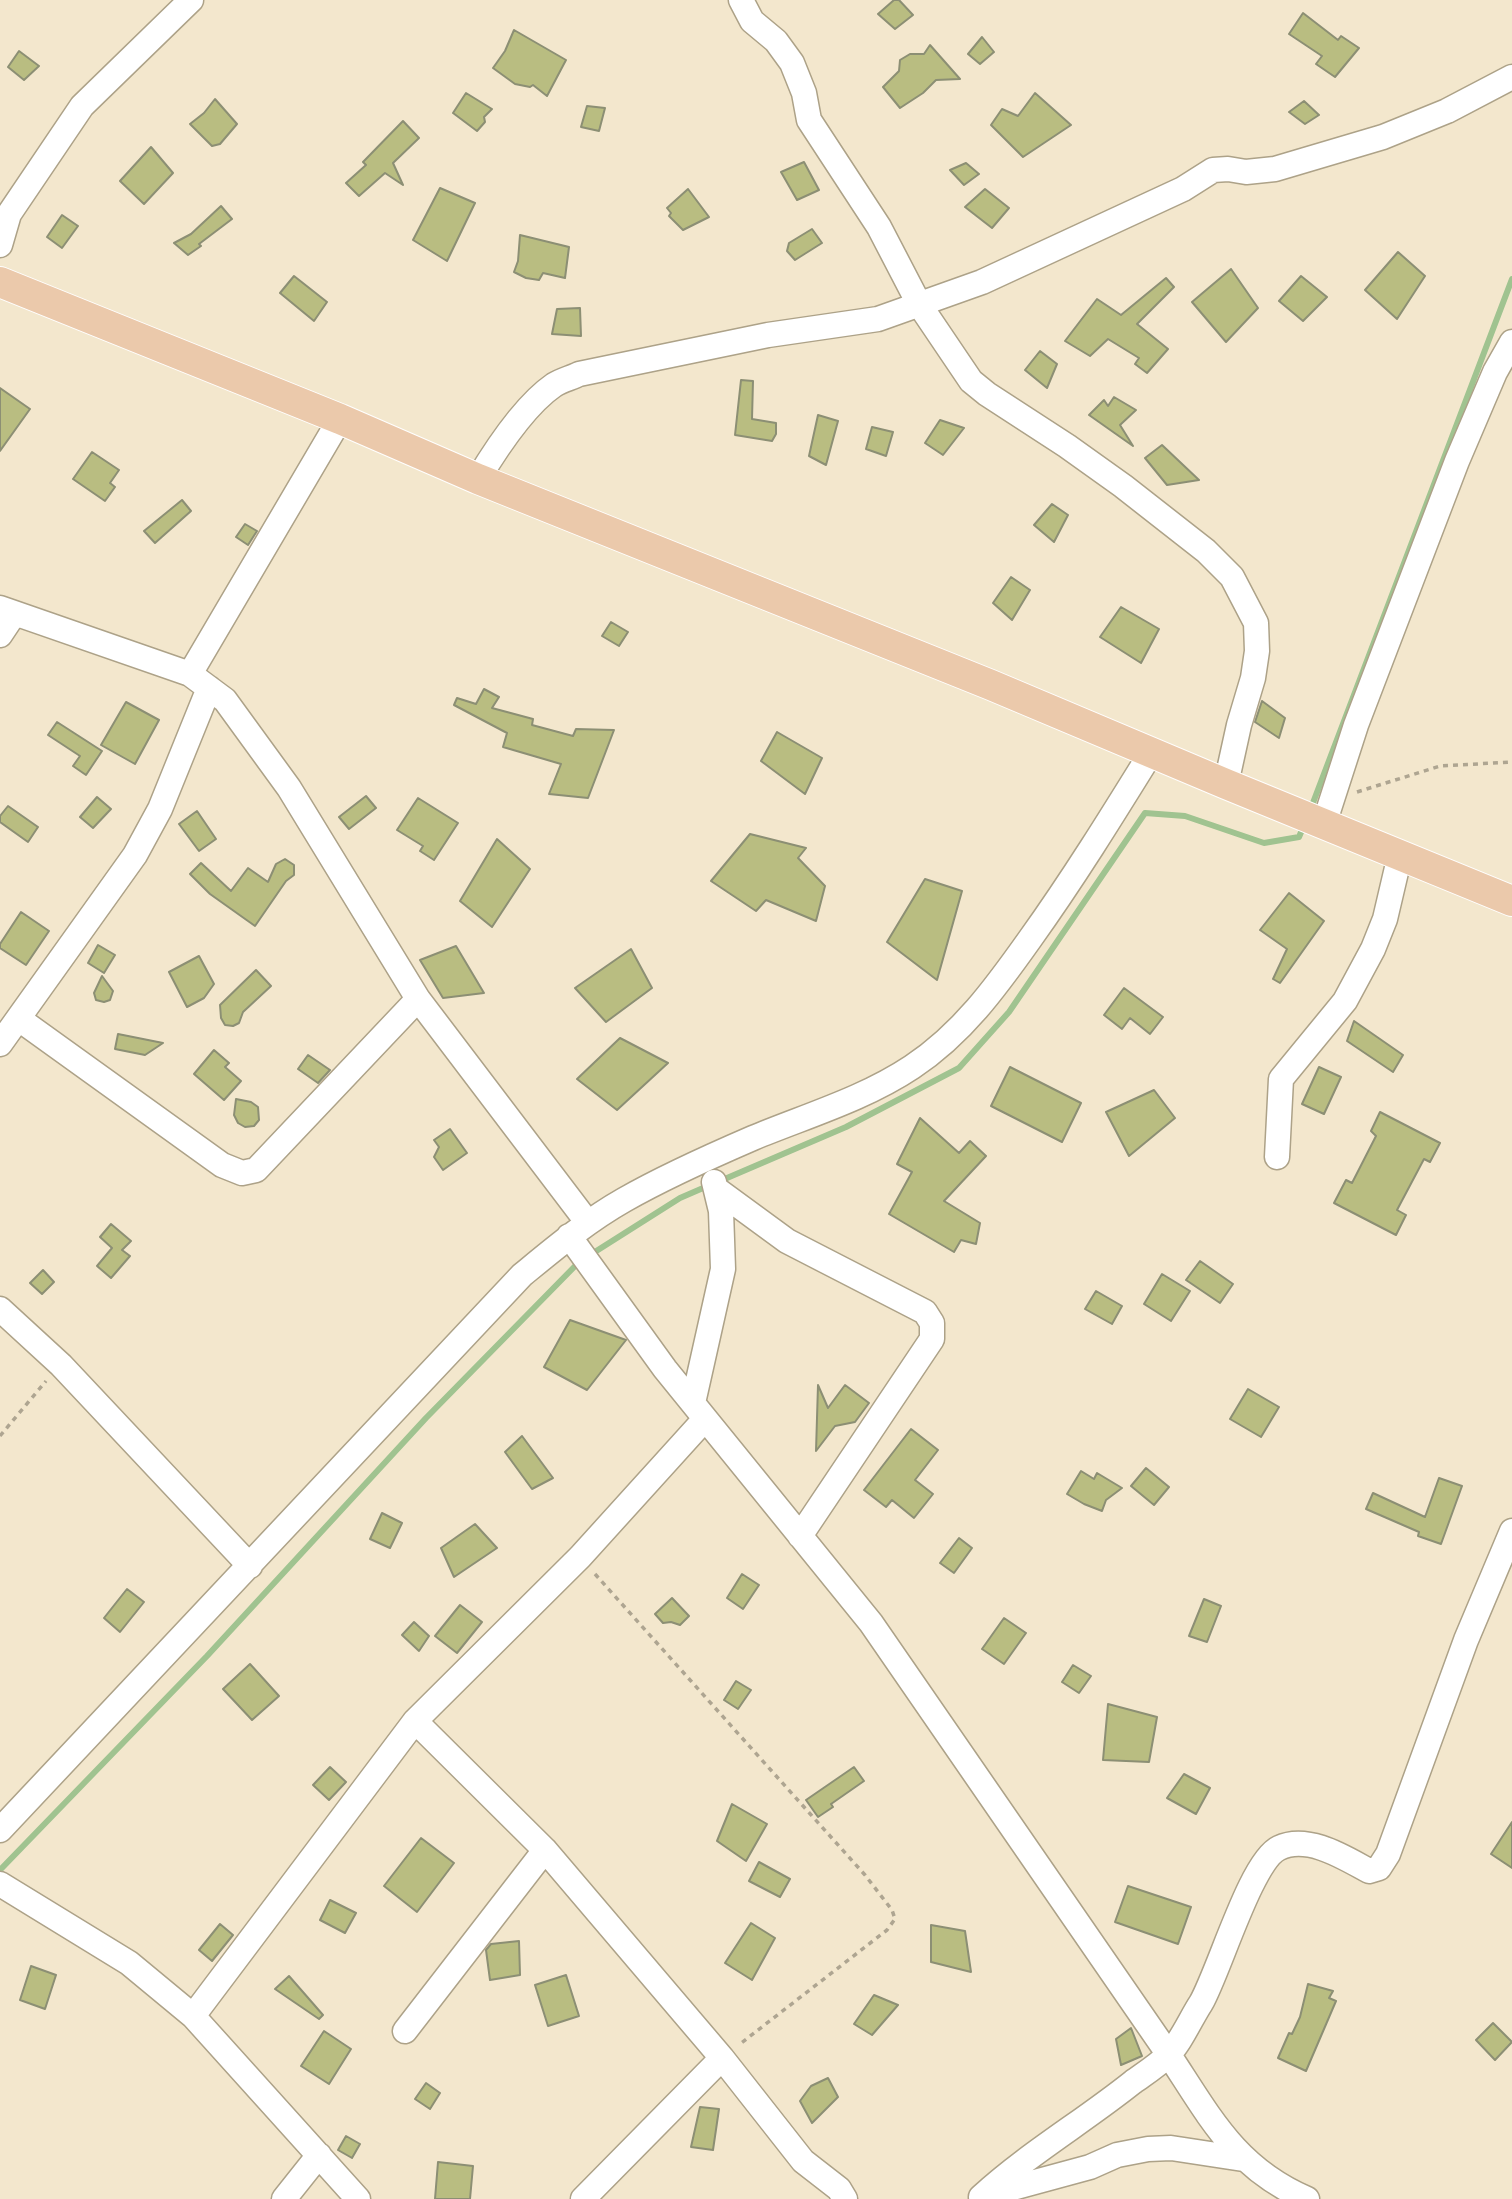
<!DOCTYPE html>
<style>
body{margin:0}
canvas{display:block;background:#f3e7cd}
</style>
<canvas width="1512" height="2199"></canvas>
<script>
const g = document.querySelector('canvas').getContext('2d');
g.lineJoin = 'round';
function trace(path, color, width, dash) { g.strokeStyle = color; g.lineWidth = width; g.lineCap = dash ? 'butt' : 'round'; g.setLineDash(dash || []); g.stroke(path); }
function fill(path, color) { g.fillStyle = color; g.fill(path, 'evenodd'); }
trace(new Path2D(`
 M 1311,808 L 1512,279
 M 720,1181 L 846,1127 L 959,1068 L 1009,1012 L 1145,813 L 1185,816 L 1264,843 L 1299,837 L 1304,825
 M 590,1255 L 680,1198 L 710,1185
 M 0,1870 L 207,1656 L 426,1418 L 580,1261`), '#a0c390', 6);
const building = new Path2D(`
 M 894,0 L 899,0 L 913,15 L 895,29 L 878,14 Z
 M 1303,13 L 1338,40 L 1341,36 L 1359,48 L 1335,77 L 1316,64 L 1322,56 L 1289,34 Z
 M 514,30 L 566,60 L 547,96 L 533,85 L 530,87 L 515,84 L 493,68 L 505,51 Z
 M 982,37 L 994,52 L 980,64 L 968,54 Z
 M 930,45 L 960,79 L 936,80 L 923,93 L 900,108 L 883,87 L 899,71 L 900,60 L 910,54 L 924,54 Z
 M 19,51 L 39,66 L 24,80 L 8,67 Z
 M 466,93 L 492,109 L 484,117 L 485,122 L 477,131 L 453,113 Z
 M 1035,93 L 1071,125 L 1023,157 L 991,125 L 1002,109 L 1018,116 Z
 M 215,99 L 237,124 L 220,144 L 212,146 L 190,124 L 204,113 Z
 M 1304,101 L 1319,115 L 1305,124 L 1289,112 Z
 M 587,106 L 605,108 L 599,131 L 581,127 Z
 M 403,121 L 419,138 L 393,163 L 403,185 L 385,173 L 359,196 L 346,183 L 366,165 L 363,162 Z
 M 151,147 L 173,173 L 144,204 L 120,181 Z
 M 804,162 L 819,190 L 797,200 L 781,172 Z
 M 966,163 L 979,174 L 964,185 L 950,170 Z
 M 440,188 L 475,203 L 447,261 L 413,240 Z
 M 688,189 L 709,217 L 683,230 L 669,216 L 671,213 L 667,208 Z
 M 985,189 L 1009,208 L 992,228 L 965,207 Z
 M 221,206 L 232,219 L 199,244 L 201,246 L 188,255 L 174,243 L 191,234 Z
 M 62,215 L 78,226 L 62,248 L 47,237 Z
 M 812,229 L 822,243 L 795,260 L 787,251 L 789,243 Z
 M 520,235 L 569,247 L 565,278 L 543,273 L 539,280 L 526,278 L 514,272 L 518,261 Z
 M 1398,252 L 1425,276 L 1397,319 L 1365,290 Z
 M 1231,269 L 1258,308 L 1226,342 L 1192,302 Z
 M 294,276 L 327,302 L 314,321 L 280,293 Z
 M 1301,276 L 1327,297 L 1303,321 L 1279,301 Z
 M 1166,278 L 1174,287 L 1137,324 L 1168,349 L 1147,373 L 1135,364 L 1139,358 L 1108,339 L 1090,356 L 1065,341 L 1097,299 L 1121,315 Z
 M 580,308 L 581,336 L 552,334 L 557,309 Z
 M 1040,351 L 1057,364 L 1047,388 L 1025,370 Z
 M 741,380 L 753,381 L 752,419 L 776,423 L 776,434 L 772,441 L 735,435 Z
 M 0,388 L 30,409 L 0,451 Z
 M 1114,397 L 1136,410 L 1120,425 L 1133,446 L 1089,415 L 1104,400 L 1108,406 Z
 M 818,415 L 838,421 L 826,465 L 809,456 Z
 M 940,420 L 964,428 L 943,455 L 925,443 Z
 M 872,427 L 893,432 L 886,456 L 866,449 Z
 M 1162,445 L 1199,480 L 1167,485 L 1145,458 Z
 M 92,452 L 119,470 L 110,483 L 115,487 L 105,501 L 73,479 Z
 M 182,500 L 191,511 L 155,543 L 144,531 Z
 M 1052,504 L 1068,515 L 1054,542 L 1034,525 Z
 M 245,524 L 257,531 L 248,545 L 236,537 Z
 M 1011,577 L 1030,590 L 1012,620 L 993,603 Z
 M 1121,607 L 1159,629 L 1141,663 L 1100,637 Z
 M 611,622 L 628,632 L 619,646 L 602,636 Z
 M 484,689 L 499,697 L 492,708 L 533,719 L 532,725 L 573,736 L 576,729 L 614,730 L 588,798 L 549,794 L 561,764 L 503,747 L 507,733 L 454,705 L 457,698 L 476,704 Z
 M 1262,701 L 1285,718 L 1279,738 L 1255,722 Z
 M 126,702 L 159,720 L 135,764 L 101,745 Z
 M 57,722 L 102,751 L 86,775 L 73,766 L 80,756 L 48,735 Z
 M 777,732 L 822,758 L 805,794 L 761,761 Z
 M 366,796 L 376,808 L 349,829 L 339,817 Z
 M 97,797 L 111,809 L 93,828 L 80,817 Z
 M 418,798 L 458,823 L 434,860 L 420,851 L 423,846 L 397,830 Z
 M 8,806 L 38,827 L 28,842 L 0,822 L 0,816 Z
 M 197,811 L 216,839 L 199,851 L 179,824 Z
 M 750,834 L 806,848 L 798,858 L 825,886 L 816,921 L 766,900 L 756,911 L 711,881 Z
 M 497,839 L 530,869 L 492,927 L 460,901 Z
 M 285,859 L 294,865 L 294,875 L 286,881 L 255,926 L 210,894 L 190,874 L 201,863 L 231,891 L 248,868 L 268,882 L 276,864 Z
 M 925,879 L 962,891 L 937,980 L 887,942 Z
 M 1289,893 L 1324,921 L 1280,983 L 1273,979 L 1287,949 L 1260,930 Z
 M 21,912 L 49,931 L 26,965 L 0,948 L 0,944 Z
 M 98,945 L 115,955 L 104,973 L 88,963 Z
 M 456,946 L 484,993 L 443,998 L 420,960 Z
 M 631,949 L 652,988 L 606,1022 L 575,988 Z
 M 199,956 L 214,984 L 204,998 L 187,1007 L 169,972 Z
 M 256,970 L 271,986 L 243,1012 L 239,1023 L 233,1026 L 225,1025 L 221,1018 L 220,1005 Z
 M 102,976 L 113,991 L 110,1000 L 104,1002 L 96,1000 L 94,993 Z
 M 1124,988 L 1163,1017 L 1150,1034 L 1130,1018 L 1122,1029 L 1104,1015 Z
 M 1354,1021 L 1403,1055 L 1393,1072 L 1347,1041 Z
 M 118,1034 L 163,1043 L 145,1055 L 115,1049 Z
 M 620,1038 L 668,1063 L 617,1110 L 577,1079 Z
 M 214,1050 L 229,1063 L 225,1067 L 241,1081 L 224,1100 L 194,1074 Z
 M 308,1055 L 330,1070 L 318,1083 L 298,1069 Z
 M 1010,1067 L 1081,1103 L 1062,1142 L 991,1106 Z
 M 1319,1067 L 1341,1077 L 1324,1114 L 1302,1104 Z
 M 1154,1090 L 1175,1118 L 1129,1156 L 1106,1112 Z
 M 236,1099 L 251,1102 L 258,1107 L 259,1120 L 254,1126 L 245,1127 L 238,1123 L 234,1115 Z
 M 1380,1112 L 1440,1143 L 1430,1162 L 1424,1159 L 1397,1210 L 1406,1215 L 1396,1235 L 1334,1203 L 1346,1180 L 1352,1183 L 1376,1136 L 1371,1131 Z
 M 920,1118 L 959,1153 L 970,1141 L 986,1156 L 944,1201 L 980,1223 L 976,1244 L 961,1240 L 954,1252 L 889,1214 L 912,1172 L 897,1164 Z
 M 450,1129 L 467,1153 L 443,1170 L 434,1157 L 439,1147 L 434,1140 Z
 M 111,1224 L 131,1241 L 122,1250 L 130,1256 L 111,1278 L 97,1266 L 112,1248 L 100,1237 Z
 M 1200,1261 L 1233,1284 L 1220,1303 L 1186,1280 Z
 M 43,1270 L 54,1282 L 42,1294 L 30,1283 Z
 M 1162,1274 L 1190,1291 L 1171,1321 L 1144,1304 Z
 M 1096,1291 L 1122,1306 L 1112,1324 L 1085,1309 Z
 M 570,1320 L 626,1340 L 587,1390 L 544,1367 Z
 M 818,1385 L 828,1408 L 845,1385 L 869,1403 L 855,1422 L 835,1426 L 816,1451 Z
 M 1248,1389 L 1279,1407 L 1261,1437 L 1230,1419 Z
 M 911,1429 L 938,1450 L 915,1480 L 933,1494 L 914,1518 L 892,1500 L 886,1507 L 864,1490 Z
 M 522,1436 L 553,1478 L 532,1489 L 505,1452 Z
 M 1146,1468 L 1169,1487 L 1154,1505 L 1131,1486 Z
 M 1081,1471 L 1094,1479 L 1097,1473 L 1122,1488 L 1106,1500 L 1102,1511 L 1084,1504 L 1067,1494 Z
 M 1439,1478 L 1462,1486 L 1441,1544 L 1418,1536 L 1419,1532 L 1366,1509 L 1373,1493 L 1425,1517 Z
 M 382,1513 L 402,1523 L 390,1548 L 370,1539 Z
 M 475,1524 L 497,1548 L 454,1577 L 441,1548 Z
 M 959,1538 L 972,1548 L 954,1573 L 940,1563 Z
 M 742,1574 L 759,1585 L 743,1609 L 727,1598 Z
 M 127,1589 L 144,1602 L 120,1632 L 104,1618 Z
 M 672,1598 L 689,1616 L 680,1625 L 671,1622 L 663,1623 L 655,1614 Z
 M 1204,1599 L 1221,1606 L 1207,1642 L 1189,1636 Z
 M 460,1605 L 482,1622 L 457,1653 L 435,1636 Z
 M 1004,1618 L 1026,1633 L 1004,1664 L 982,1649 Z
 M 414,1622 L 429,1636 L 419,1651 L 402,1635 Z
 M 250,1664 L 279,1696 L 252,1720 L 223,1689 Z
 M 1073,1665 L 1091,1676 L 1079,1693 L 1062,1682 Z
 M 736,1681 L 751,1690 L 738,1709 L 724,1700 Z
 M 1108,1704 L 1157,1717 L 1149,1762 L 1103,1760 Z
 M 330,1767 L 346,1782 L 329,1800 L 313,1785 Z
 M 854,1767 L 864,1781 L 831,1804 L 833,1807 L 818,1817 L 806,1800 Z
 M 1184,1774 L 1210,1788 L 1196,1814 L 1167,1798 Z
 M 732,1804 L 767,1824 L 746,1861 L 717,1841 Z
 M 1512,1822 L 1512,1868 L 1491,1854 Z
 M 421,1838 L 454,1863 L 417,1912 L 384,1886 Z
 M 759,1862 L 790,1879 L 780,1897 L 749,1881 Z
 M 1128,1886 L 1191,1907 L 1178,1944 L 1115,1922 Z
 M 330,1900 L 356,1913 L 345,1933 L 320,1920 Z
 M 751,1923 L 775,1938 L 752,1980 L 725,1963 Z
 M 220,1924 L 233,1935 L 212,1961 L 199,1950 Z
 M 931,1925 L 965,1931 L 971,1972 L 931,1962 Z
 M 519,1941 L 520,1975 L 490,1980 L 486,1950 L 491,1944 Z
 M 31,1966 L 56,1975 L 45,2009 L 20,2000 Z
 M 566,1975 L 579,2016 L 548,2026 L 535,1985 Z
 M 289,1976 L 323,2015 L 319,2019 L 275,1989 Z
 M 1308,1984 L 1333,1991 L 1329,1998 L 1336,2001 L 1306,2071 L 1278,2058 L 1289,2033 L 1292,2034 L 1300,2017 Z
 M 874,1995 L 898,2005 L 872,2035 L 854,2024 Z
 M 1493,2023 L 1512,2042 L 1495,2060 L 1476,2040 Z
 M 1131,2028 L 1142,2056 L 1121,2065 L 1116,2039 Z
 M 324,2031 L 351,2049 L 329,2084 L 301,2066 Z
 M 828,2078 L 838,2097 L 812,2123 L 800,2101 L 811,2086 Z
 M 426,2083 L 440,2093 L 430,2109 L 415,2099 Z
 M 700,2107 L 719,2109 L 713,2150 L 691,2147 Z
 M 346,2136 L 360,2144 L 352,2158 L 338,2150 Z
 M 438,2162 L 473,2166 L 470,2199 L 435,2199 Z`);
fill(building, '#b9bd81');
trace(building, '#8c8f74', 2);
const minor = new Path2D(`
 M 741,0 L 752,21 L 776,41 L 792,63 L 804,93 L 809,120 L 879,227 L 919,304 L 971,381 L 987,394 L 1067,446 L 1123,486 L 1206,551 L 1232,577 L 1256,623 L 1257,651 L 1253,678 L 1239,725 L 1226,784
 M 0,245 L 9,214 L 82,106 L 191,0
 M 478,479 C 496,449 525,405 554,385 C 562,380 571,378 579,374 L 768,335 L 878,319 L 982,282 L 1183,189 L 1213,170 L 1228,169 L 1246,172 L 1275,169 L 1383,137 L 1447,111 L 1512,77
 M 0,608 L 190,674 L 225,700 L 289,788 L 418,999 L 588,1223
 M 0,635 L 14,614
 M 190,674 L 340,419
 M 1324,824 L 1356,725 L 1457,461 L 1495,372 L 1512,342
 M 19,1019 L 222,1165 L 242,1173 L 256,1170 L 418,999
 M 0,1044 L 135,855 L 160,809 L 209,688
 M 1277,1157 L 1281,1079 L 1345,1001 L 1373,949 L 1385,919 L 1400,855
 M 716,1189 L 787,1241 L 925,1312 L 932,1323 L 932,1339 L 800,1536
 M 569,1236 L 665,1369 L 871,1623 L 1169,2055 C 1210,2117 1235,2168 1307,2199
 M 0,1309 L 61,1365 L 250,1566
 M 693,1403 L 723,1269 L 721,1211 L 714,1182
 M 415,1721 L 545,1850 L 722,2058 L 803,2161 L 839,2189 L 845,2199
 M 0,1830 L 522,1275 C 555,1248 587,1221 624,1200 C 666,1176 709,1157 753,1138 C 806,1116 864,1099 912,1067 C 962,1034 996,987 1030,939 C 1073,879 1112,816 1151,753
 M 0,1884 L 129,1963 L 193,2016 L 358,2199
 M 193,2016 L 415,1721 L 580,1557 L 705,1419
 M 405,2031 L 545,1850
 M 983,2196 L 1090,2167 L 1117,2155 L 1148,2149 L 1171,2148 L 1243,2159
 M 981,2197 C 1028,2154 1083,2122 1133,2082 C 1144,2074 1157,2066 1167,2056 C 1180,2044 1191,2018 1201,2003 C 1219,1972 1251,1861 1279,1848 C 1308,1834 1345,1858 1369,1871 L 1379,1868 L 1388,1854 L 1466,1640 L 1512,1531
 M 284,2199 L 319,2155
 M 583,2199 L 722,2058`);
const major = new Path2D(`
 M 0,282 L 340,419 L 478,479 L 991,685 L 1226,784 L 1512,901`);
trace(minor, '#ada288', 27);
trace(major, '#fff', 32);
trace(new Path2D(`
 M 1357,792 L 1440,766 L 1512,762
 M 0,1436 L 46,1381
 M 595,1574 L 865,1875 L 892,1910 L 895,1919 L 887,1930 L 740,2044`), '#aea591', 3.5, [5, 5]);
trace(minor, '#fff', 24);
trace(major, '#ebc9ab', 30);
</script>
